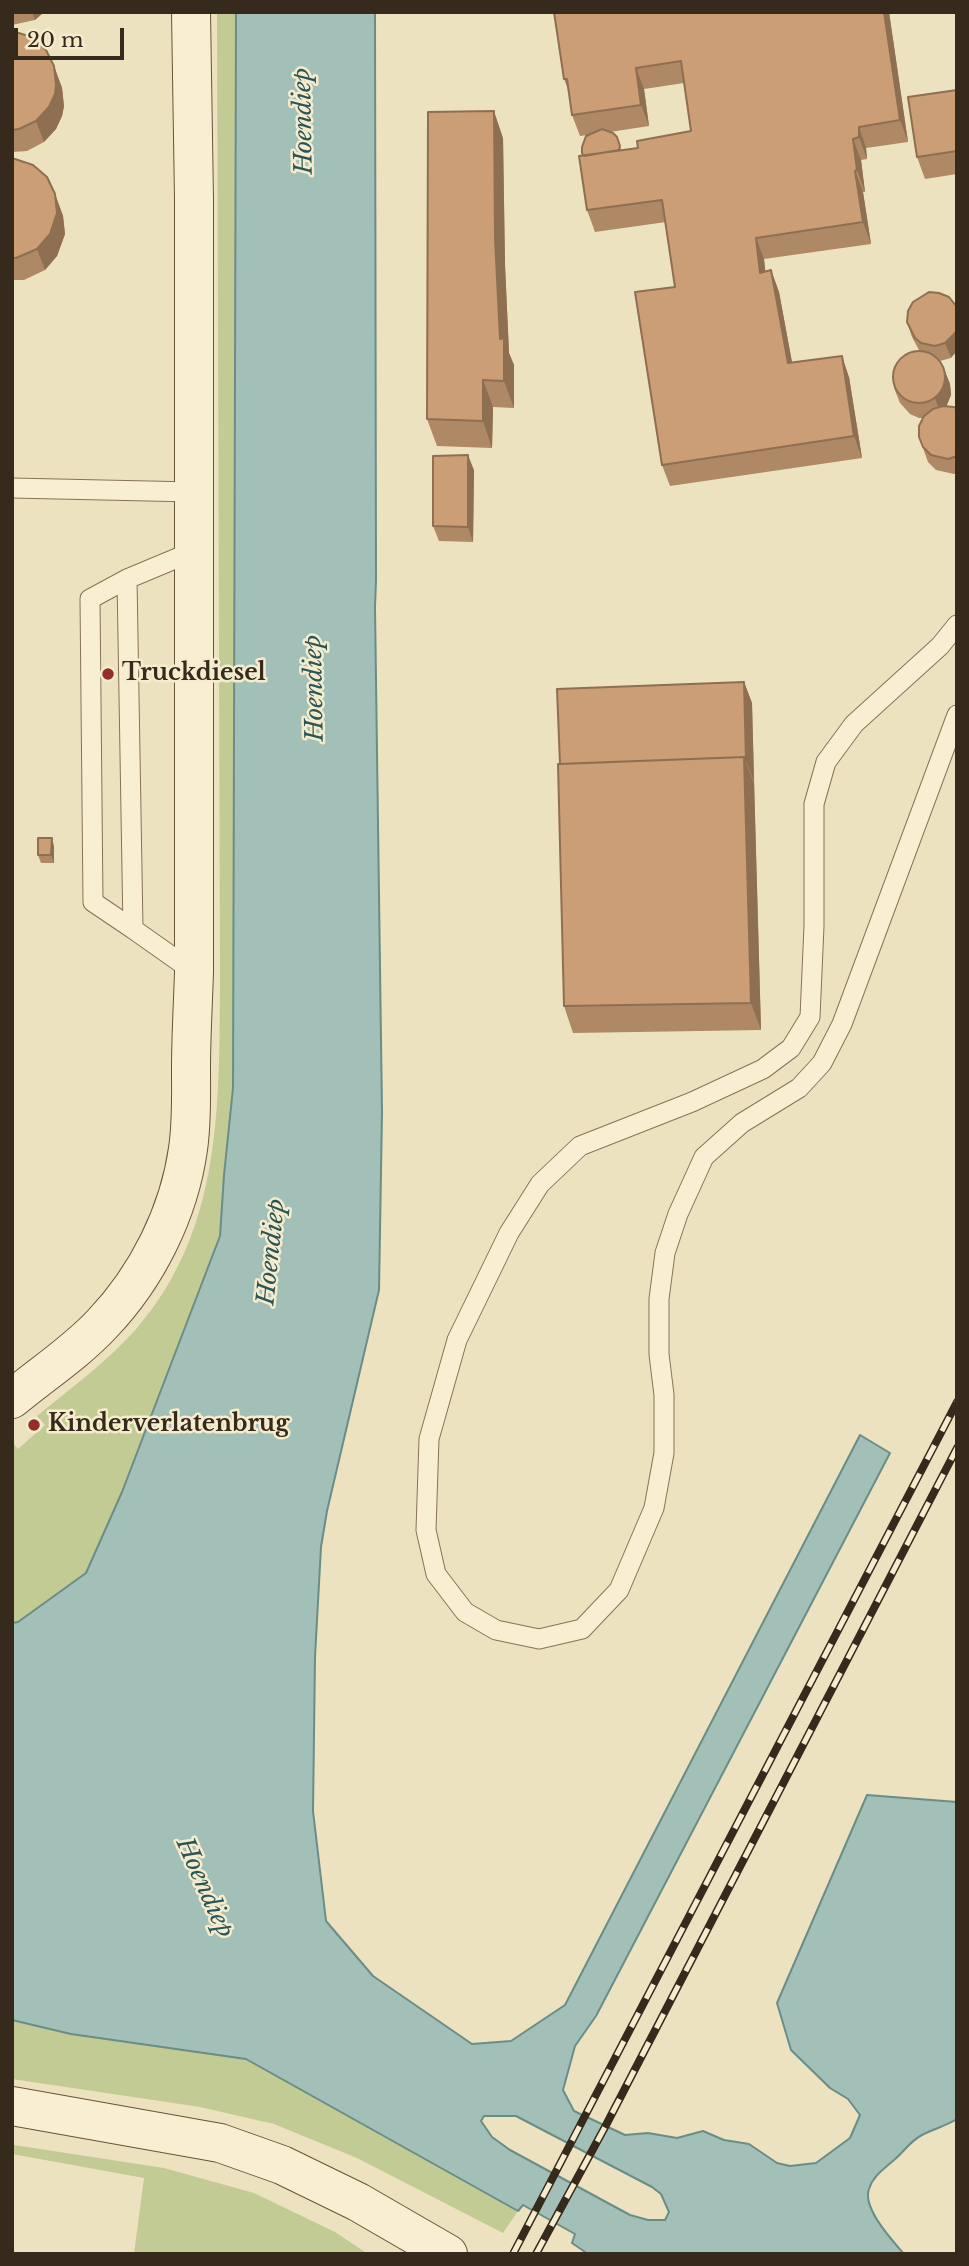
<!DOCTYPE html>
<style>
body{margin:0}
#map{position:relative;width:969px;height:2266px;overflow:hidden;background:#ede2bf;font-family:"Libre Baskerville",serif}
canvas{display:block}
.frame{position:absolute;inset:0;border:14px solid #352a1c;pointer-events:none}
.scale{position:absolute;left:14px;top:28px;width:110px;height:32px;box-sizing:border-box;border:4px solid #352a1c;border-top:0;padding-left:9px;font-size:21px;line-height:24px;white-space:nowrap;color:#352a1c;-webkit-text-stroke:5px #f5ecce;paint-order:stroke}
</style>
<div id="map">
<canvas width="969" height="2266"></canvas>
<div class="frame"></div>
<div class="scale">20 m</div>
</div>
<script>
const g = document.querySelector('canvas').getContext('2d');
g.lineJoin = 'round';
function fill(path, color) { g.fillStyle = color; g.fill(path, 'evenodd'); }
function trace(path, color, width, dash) { g.strokeStyle = color; g.lineWidth = width; g.lineCap = dash ? 'butt' : 'round'; g.setLineDash(dash || []); g.stroke(path); }
function write(font, color, halo, rows, align = 'center') {
  g.font = font + ' "Libre Baskerville",serif'; g.lineWidth = 5; g.setLineDash([]); g.textBaseline = 'middle'; g.strokeStyle = halo; g.fillStyle = color; for (const [text, x, y, turn = 0] of rows) {
    g.save(); g.translate(x, y); g.rotate((+turn || 0) * Math.PI / 180); g.textAlign = isNaN(turn) ? turn : align; if (halo) g.strokeText(text, 0, 0); g.fillText(text, 0, 0); g.restore();
  }
}
fill(new Path2D(`
 M 217,12 L 236,12 L 233,1088 L 224,1175 L 220,1236 L 122,1492 L 86,1573 L 18,1622 L 12,1623 L 12,1442 L 18,1449 L 45,1425 L 37,1416 C 71,1388 108,1361 137,1328 C 223,1228 219,1103 220,979 Z
 M 12,2020 L 71,2034 L 246,2059 L 518,2211 L 503,2233 L 357,2158 L 274,2124 L 200,2107 L 12,2079 Z
 M 14,2145 L 164,2168 L 254,2193 L 335,2232 L 368,2254 L 134,2254 L 144,2178 L 12,2154 Z`), '#c1cb93');
const water = new Path2D(`
 M 236,12 L 375,12 L 376,581 L 375,607 L 382,1112 L 379,1290 L 327,1511 L 321,1547 L 315,1657 L 313,1811 L 326,1921 L 373,1976 L 472,2044 L 511,2041 L 565,2005 L 860,1435 L 890,1453 L 596,2016 L 575,2046 L 563,2090 L 574,2111 L 625,2135 L 648,2133 L 677,2138 L 703,2131 L 724,2140 L 749,2144 L 777,2163 L 790,2166 L 816,2163 L 850,2138 L 860,2115 L 848,2099 L 830,2088 L 791,2050 L 777,2003 L 867,1795 L 957,1802 L 957,2119 C 946,2126 933,2129 922,2135 C 910,2141 904,2152 894,2160 C 884,2169 873,2176 869,2189 C 862,2208 892,2240 904,2254 L 588,2254 L 572,2243 L 575,2234 L 523,2205 L 518,2211 L 246,2059 L 71,2034 L 12,2020 L 12,1623 L 18,1622 L 86,1573 L 122,1492 L 220,1236 L 224,1175 L 233,1088 ZM 484,2116 L 516,2116 L 652,2187 L 661,2194 L 669,2212 L 665,2220 L 648,2220 L 630,2215 L 510,2150 L 492,2137 L 481,2121 Z`);
fill(water, '#a2bfb8');
trace(water, '#6a8d86', 2);
const service = new Path2D(`
 M 12,488 L 194,492
 M 127,579 L 90,599 L 93,902 L 133,929
 M 957,625 L 940,646 L 854,724 L 826,762 L 814,804 L 814,926 L 810,1017 L 791,1048 L 763,1069 L 692,1102 L 580,1146 L 540,1184 L 509,1233 L 457,1340 L 429,1439 L 426,1530 L 436,1574 L 465,1612 L 496,1630 L 539,1639 L 582,1629 L 619,1590 L 654,1508 L 664,1453 L 664,1395 L 659,1354 L 659,1299 L 665,1253 L 678,1214 L 704,1157 L 742,1123 L 799,1088 L 822,1063 L 842,1024 L 957,715
 M 194,972 L 133,929 L 127,579 L 194,551`);
const secondary = new Path2D(`
 M 12,1399 C 42,1374 76,1352 102,1324 C 147,1277 179,1213 188,1149 C 192,1122 191,1096 191,1069 C 191,1037 193,1004 194,972 L 194,200 L 191,12
 M 12,2106 L 220,2143 L 282,2165 L 358,2202 L 448,2254`);
trace(service, '#867358', 21);
trace(secondary, '#67543b', 40);
trace(service, '#f8efd2', 19);
trace(secondary, '#f8efd2', 38);
const rail = new Path2D(`
 M 513,2254 L 957,1402
 M 536,2254 L 605,2127 L 957,1448`);
trace(rail, '#352a1c', 8);
trace(rail, '#f5ecce', 5, [16]);
fill(new Path2D(`
 M 12,12 L 44,12 L 35,20 L 12,25 Z
 M 889,12 L 908,142 L 866,148 L 867,159 L 861,160 L 865,192 L 863,192 L 871,244 L 764,259 L 765,272 L 771,270 L 779,292 L 792,362 L 849,377 L 862,458 L 670,486 L 662,465 L 675,287 L 666,222 L 595,232 L 587,210 L 582,153 L 587,135 L 580,136 L 572,115 L 569,92 L 564,79 ZM 684,83 L 691,131 L 638,148 L 621,150 L 617,137 L 610,132 L 649,126 L 644,89 Z
 M 12,31 L 54,66 L 62,88 L 64,106 L 62,116 L 56,129 L 44,142 L 27,151 L 12,152 Z
 M 957,90 L 957,174 L 925,179 L 917,157 Z
 M 503,138 L 505,265 L 509,353 L 514,365 L 514,408 L 493,407 L 492,448 L 437,446 L 427,419 Z
 M 12,159 L 55,194 L 63,216 L 65,234 L 57,256 L 45,270 L 24,280 L 12,280 Z
 M 929,292 L 951,358 L 940,361 L 944,369 L 950,384 L 951,395 L 946,406 L 957,409 L 957,473 L 954,474 L 936,470 L 928,462 L 919,437 L 923,418 L 919,418 L 910,414 L 900,403 L 894,388 L 919,350 L 912,337 L 907,322 Z
 M 474,470 L 473,542 L 439,541 L 433,526 Z
 M 744,682 L 752,703 L 761,1030 L 573,1033 L 564,1006 L 560,764 Z
 M 54,846 L 54,863 L 41,863 L 38,855 Z`), '#af8865');
fill(new Path2D(`
 M 32,12 L 44,12 L 35,20 Z
 M 884,12 L 889,12 L 908,142 L 900,120 Z
 M 54,66 L 62,88 L 64,106 L 62,116 L 56,129 L 44,142 L 36,121 Z
 M 636,68 L 644,89 L 649,126 L 641,105 Z
 M 494,111 L 503,138 L 505,265 L 509,353 L 514,365 L 514,408 L 504,381 L 500,339 L 495,238 Z
 M 859,127 L 866,148 L 867,159 L 859,137 Z
 M 853,139 L 861,160 L 865,192 L 857,170 Z
 M 855,171 L 863,192 L 871,244 L 863,222 Z
 M 55,194 L 63,216 L 65,234 L 57,256 L 45,270 L 37,249 Z
 M 756,238 L 764,259 L 768,294 L 760,273 Z
 M 771,270 L 779,292 L 796,384 L 788,363 Z
 M 957,331 L 957,351 L 951,358 L 945,343 Z
 M 842,356 L 849,377 L 862,458 L 854,436 Z
 M 944,369 L 950,384 L 951,395 L 947,405 L 940,413 L 935,398 Z
 M 483,380 L 493,407 L 492,448 L 483,421 Z
 M 468,455 L 474,470 L 473,542 L 468,527 Z
 M 744,682 L 752,703 L 754,782 L 746,761 Z
 M 744,757 L 754,784 L 761,1030 L 751,1003 Z
 M 52,838 L 54,846 L 54,863 L 51,855 Z`), '#8e6f52');
const building = new Path2D(`
 M 554,12 L 884,12 L 900,120 L 859,127 L 859,137 L 853,139 L 857,170 L 855,171 L 863,222 L 756,238 L 760,273 L 771,270 L 788,363 L 842,356 L 854,436 L 662,465 L 635,292 L 675,287 L 662,200 L 587,210 L 579,156 L 638,148 L 637,141 L 691,131 L 681,61 L 636,68 L 641,105 L 572,115 L 567,79 L 564,79 Z
 M 12,31 L 32,37 L 46,50 L 54,66 L 56,85 L 55,94 L 49,107 L 36,121 L 19,129 L 12,130 Z
 M 957,90 L 957,151 L 917,157 L 908,97 Z
 M 494,111 L 495,238 L 500,339 L 504,338 L 504,381 L 483,380 L 483,421 L 427,419 L 428,112 Z
 M 602,129 L 613,133 L 617,137 L 620,146 L 619,150 L 584,156 L 582,153 L 582,147 L 586,136 Z
 M 12,159 L 15,159 L 33,165 L 47,177 L 55,194 L 57,213 L 50,234 L 37,249 L 16,258 L 12,258 Z
 M 929,292 L 939,293 L 949,297 L 957,307 L 957,331 L 945,343 L 935,346 L 921,343 L 915,338 L 907,322 L 908,311 L 913,302 Z
 M893 377a26 26 0 1 1 52 0a26 26 0 1 1-52 0Z
 M 943,406 L 954,407 L 957,409 L 957,456 L 948,459 L 931,455 L 923,447 L 919,437 L 919,426 L 924,416 L 933,409 Z
 M 468,455 L 468,527 L 433,526 L 433,456 Z
 M 744,682 L 746,761 L 744,757 L 560,764 L 557,689 Z
 M 744,757 L 751,1003 L 564,1006 L 558,764 Z
 M 38,838 L 52,838 L 51,855 L 38,855 Z`);
fill(building, '#cb9e75');
trace(building, '#8e6f52', 2);
for (const [x, y, r, color] of [
 [108,674,7,"#942e28"],
 [34,1425,7,"#942e28"]
]) { const dot = new Path2D(); dot.arc(x, y, r, 0, 2 * Math.PI); g.fillStyle = color; g.fill(dot); trace(dot, '#f5ecce', 2.5); }
write('bold 23px', '#352a1c', '#f5ecce', [
 ["Truckdiesel",122,674],
 ["Kinderverlatenbrug",48,1425]
], 'left');
write('italic 24px', '#2b5555', '#f5ecce', [
 ["Hoendiep",304,121,-91],
 ["Hoendiep",315,688,-91],
 ["Hoendiep",272,1252,-84],
 ["Hoendiep",204,1888,66]
]);
</script>
